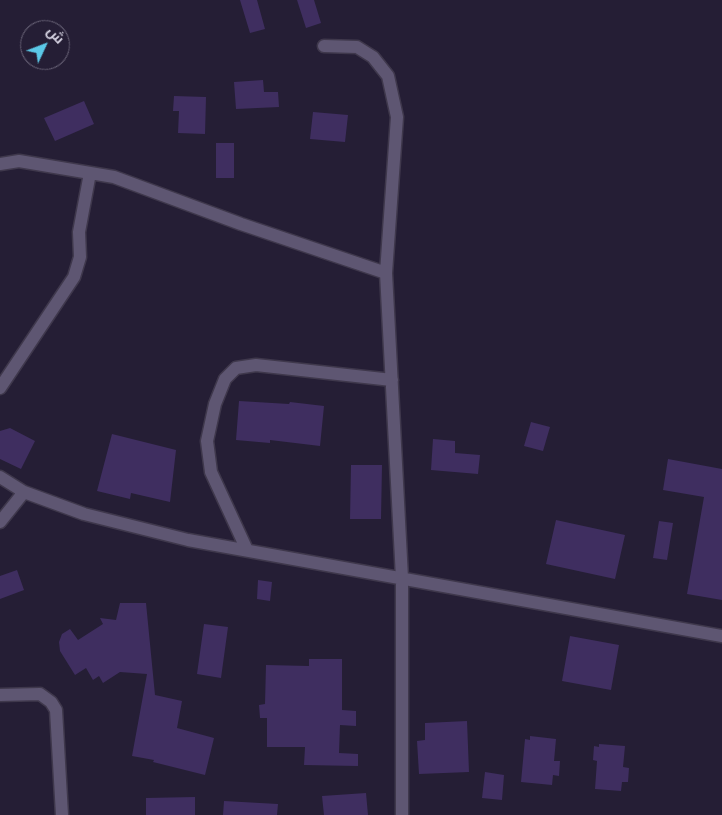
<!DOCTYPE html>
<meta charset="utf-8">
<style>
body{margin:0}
#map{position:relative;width:722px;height:815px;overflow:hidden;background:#251e35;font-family:Signika,Cairo,sans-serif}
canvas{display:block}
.north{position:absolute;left:20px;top:20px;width:50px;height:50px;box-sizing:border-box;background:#251e35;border:1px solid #6c667a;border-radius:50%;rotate:47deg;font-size:14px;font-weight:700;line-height:20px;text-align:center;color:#d6d3e2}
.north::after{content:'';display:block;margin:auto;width:18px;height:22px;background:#5bc8e7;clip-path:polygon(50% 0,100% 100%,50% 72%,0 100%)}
</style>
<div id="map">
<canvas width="722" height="815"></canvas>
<div class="north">ش</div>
</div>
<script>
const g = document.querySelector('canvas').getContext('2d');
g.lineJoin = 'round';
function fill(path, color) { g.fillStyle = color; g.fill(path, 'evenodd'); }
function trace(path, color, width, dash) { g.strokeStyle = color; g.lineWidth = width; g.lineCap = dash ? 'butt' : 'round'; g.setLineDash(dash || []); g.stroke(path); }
fill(new Path2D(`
 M 240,0 L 257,0 L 265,29 L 250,33 Z
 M 297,0 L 314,0 L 321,23 L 306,28 Z
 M 263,80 L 264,92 L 278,92 L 279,107 L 236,109 L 234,82 Z
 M 174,96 L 206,97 L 205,134 L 178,133 L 179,111 L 173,111 Z
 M 84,101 L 94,124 L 55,141 L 44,118 Z
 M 313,112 L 348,115 L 345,142 L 310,139 Z
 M 216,143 L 234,143 L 234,178 L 216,178 Z
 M 239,401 L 289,404 L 290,402 L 324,406 L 320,446 L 270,440 L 270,443 L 236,440 Z
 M 531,422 L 550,427 L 543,451 L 524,446 Z
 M 10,428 L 35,441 L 21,469 L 0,459 L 0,431 Z
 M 112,434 L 176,450 L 170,502 L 131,493 L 130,499 L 97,491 Z
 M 433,439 L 455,441 L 455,453 L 480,455 L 478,474 L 431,470 Z
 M 668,459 L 722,469 L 722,600 L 687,594 L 704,497 L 663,490 Z
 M 351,465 L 382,465 L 381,519 L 350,519 Z
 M 556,520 L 625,535 L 615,579 L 546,564 Z
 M 659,521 L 673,523 L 667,560 L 653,558 Z
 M 17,570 L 24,590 L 0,599 L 0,576 Z
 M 258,580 L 272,582 L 270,601 L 257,599 Z
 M 120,603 L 146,603 L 155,695 L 182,701 L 177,728 L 214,738 L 205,775 L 153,762 L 154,760 L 132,756 L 147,674 L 120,672 L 103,683 L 99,676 L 93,680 L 86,668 L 75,675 L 60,651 L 59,642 L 62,634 L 70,629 L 78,640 L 103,624 L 100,618 L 116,620 Z
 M 204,624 L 228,627 L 221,678 L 197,674 Z
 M 570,636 L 619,645 L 611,690 L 562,681 Z
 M 309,659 L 342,659 L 342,710 L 356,711 L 356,726 L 340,725 L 339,753 L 358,754 L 358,766 L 304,765 L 305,747 L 267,747 L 267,718 L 260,718 L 259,705 L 265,704 L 266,665 L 309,666 Z
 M 467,721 L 469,772 L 419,774 L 417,741 L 425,740 L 425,723 Z
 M 530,736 L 556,739 L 554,761 L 560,761 L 559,776 L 553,775 L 552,785 L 521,782 L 525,739 L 530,740 Z
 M 599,744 L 625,746 L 623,767 L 629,768 L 628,782 L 622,782 L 621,791 L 595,789 L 597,761 L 593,760 L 594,746 L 599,747 Z
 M 485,772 L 504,775 L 502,800 L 482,798 Z
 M 366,793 L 368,815 L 324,815 L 322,796 Z
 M 195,797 L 195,815 L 146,815 L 146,798 Z
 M 224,801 L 278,804 L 277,815 L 223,815 Z`), '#3f2e60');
const minor = new Path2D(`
 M 324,46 L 357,47 L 373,57 L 388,76 L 397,117 L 386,273 L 402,578 L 402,815
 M 0,164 L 19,161 L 114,177 L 241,224 L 386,273
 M 0,388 L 74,277 L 80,257 L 79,232 L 90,173
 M 0,477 L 24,492 L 84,514 L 188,540 L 722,636
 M 0,522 L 24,492
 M 247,550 L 211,472 L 207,441 L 215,404 L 225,379 L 236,368 L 256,365 L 392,380
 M 0,695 L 40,694 L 51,702 L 56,710 L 62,815`);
trace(minor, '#3f384c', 15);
trace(minor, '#5e5672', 12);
</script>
